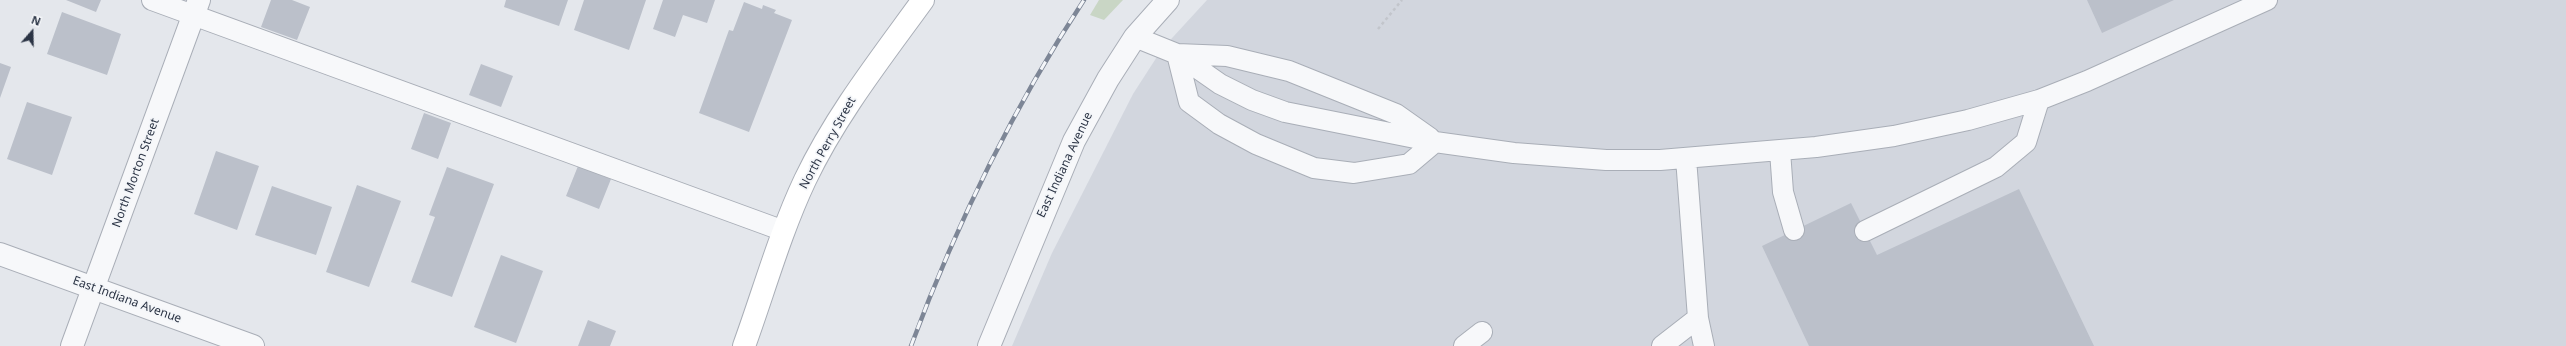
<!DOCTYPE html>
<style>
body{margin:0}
#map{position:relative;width:2566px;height:346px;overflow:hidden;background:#e4e7ec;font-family:"Noto Sans",sans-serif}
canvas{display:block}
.north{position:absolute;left:12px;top:12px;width:40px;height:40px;-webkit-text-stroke:3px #f4f6f9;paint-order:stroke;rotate:20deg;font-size:11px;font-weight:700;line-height:16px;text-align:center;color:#2b3445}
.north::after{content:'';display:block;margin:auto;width:14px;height:18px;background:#2b3445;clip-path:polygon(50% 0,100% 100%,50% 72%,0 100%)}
</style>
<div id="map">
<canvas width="2566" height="346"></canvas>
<div class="north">N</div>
</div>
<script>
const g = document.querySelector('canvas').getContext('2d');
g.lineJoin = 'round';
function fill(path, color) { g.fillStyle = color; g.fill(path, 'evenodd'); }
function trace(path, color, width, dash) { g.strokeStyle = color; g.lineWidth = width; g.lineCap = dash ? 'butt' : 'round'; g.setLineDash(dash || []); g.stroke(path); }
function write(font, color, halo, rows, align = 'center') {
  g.font = font + ' "Noto Sans",sans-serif'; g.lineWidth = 3.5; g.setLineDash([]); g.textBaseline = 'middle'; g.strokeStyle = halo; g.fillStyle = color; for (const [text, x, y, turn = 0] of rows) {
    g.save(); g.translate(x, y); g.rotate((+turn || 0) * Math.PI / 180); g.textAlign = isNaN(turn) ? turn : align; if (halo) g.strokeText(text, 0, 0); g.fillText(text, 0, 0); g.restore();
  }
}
fill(new Path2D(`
 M 1207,0 L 2566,0 L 2566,346 L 1012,346 L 1052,253 L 1133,94 L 1162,49 Z`), '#d2d6de');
fill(new Path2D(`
 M 1099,0 L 1123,0 L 1104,20 L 1090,15 Z`), '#c9d6c5');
fill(new Path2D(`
 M 66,0 L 101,0 L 96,12 Z
 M 271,0 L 292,0 L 310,7 L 297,40 L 261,27 Z
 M 506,0 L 568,0 L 559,26 L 504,7 Z
 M 584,0 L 646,0 L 629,50 L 574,30 Z
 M 663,0 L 715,0 L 707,23 L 683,15 L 675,37 L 653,29 Z
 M 2087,0 L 2174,0 L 2102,33 Z
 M 744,2 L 762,9 L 763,5 L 776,10 L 774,13 L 792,20 L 749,132 L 699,113 L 729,30 L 733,31 Z
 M 62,12 L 121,34 L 107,75 L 47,54 Z
 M 0,63 L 11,67 L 0,98 Z
 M 481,64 L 513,76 L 501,107 L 469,95 Z
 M 27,102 L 72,117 L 52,175 L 7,159 Z
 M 424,113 L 451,123 L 438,159 L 411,149 Z
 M 216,151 L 259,166 L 237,230 L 194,214 Z
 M 578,166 L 611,179 L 599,209 L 566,196 Z
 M 447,167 L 494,184 L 452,297 L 411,282 L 435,217 L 429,215 Z
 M 357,185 L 401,201 L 369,287 L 326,272 Z
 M 272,186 L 332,207 L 316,255 L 255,235 Z
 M 2019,189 L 2094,346 L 1809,346 L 1762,246 L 1851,203 L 1877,255 Z
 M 501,255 L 543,271 L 516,343 L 474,327 Z
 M 588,320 L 616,331 L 610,346 L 578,346 Z`), '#bbc0ca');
const service = new Path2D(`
 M 152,0 L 784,231
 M 1135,37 L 1177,54 L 1220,84 L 1252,100 L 1285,112 L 1435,142 L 1514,153 L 1606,160 L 1660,160 L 1816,147 L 1894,136 L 1968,120 L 2039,100 L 2087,81 L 2267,0
 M 1177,54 L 1189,102 L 1219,124 L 1256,144 L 1314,168 L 1354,173 L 1409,164 L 1435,142
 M 1177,54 L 1227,56 L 1289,71 L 1396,114 L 1430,138
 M 1780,151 L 1783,192 L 1794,230
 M 1686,158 L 1698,318 L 1704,346
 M 1865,231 L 1996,167 L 2026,142 L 2039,100
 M 1464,346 L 1482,332
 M 1662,346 L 1698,318`);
const minor = new Path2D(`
 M 72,346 L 199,0`);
const tertiary = new Path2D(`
 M 0,254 L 253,346
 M 989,346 L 1074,141 L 1108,79 L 1135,37 L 1168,0`);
const secondary = new Path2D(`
 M 744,346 C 764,291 780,233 805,180 C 836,115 881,58 923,0`);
trace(service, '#a9aeb7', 22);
trace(minor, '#a9aeb7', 24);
trace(tertiary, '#a9aeb7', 24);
trace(secondary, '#a9aeb7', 24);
trace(new Path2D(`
 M 1378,29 L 1402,0`), '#c2c5cb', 2.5, [3, 3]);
trace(service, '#f7f8fa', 20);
trace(minor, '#f7f8fa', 22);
trace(tertiary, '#f7f8fa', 22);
trace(secondary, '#fff', 22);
const rail = new Path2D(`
 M 911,346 C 956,225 1013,108 1084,0`);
trace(rail, '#7d8696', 4.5);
trace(rail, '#f4f6f9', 3, [9]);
write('12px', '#2b3445', '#f4f6f9', [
 ["North Perry Street",828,143,-61],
 ["East Indiana Avenue",1065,165,-65],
 ["North Morton Street",136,173,-70],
 ["East Indiana Avenue",127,300,20]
]);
</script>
